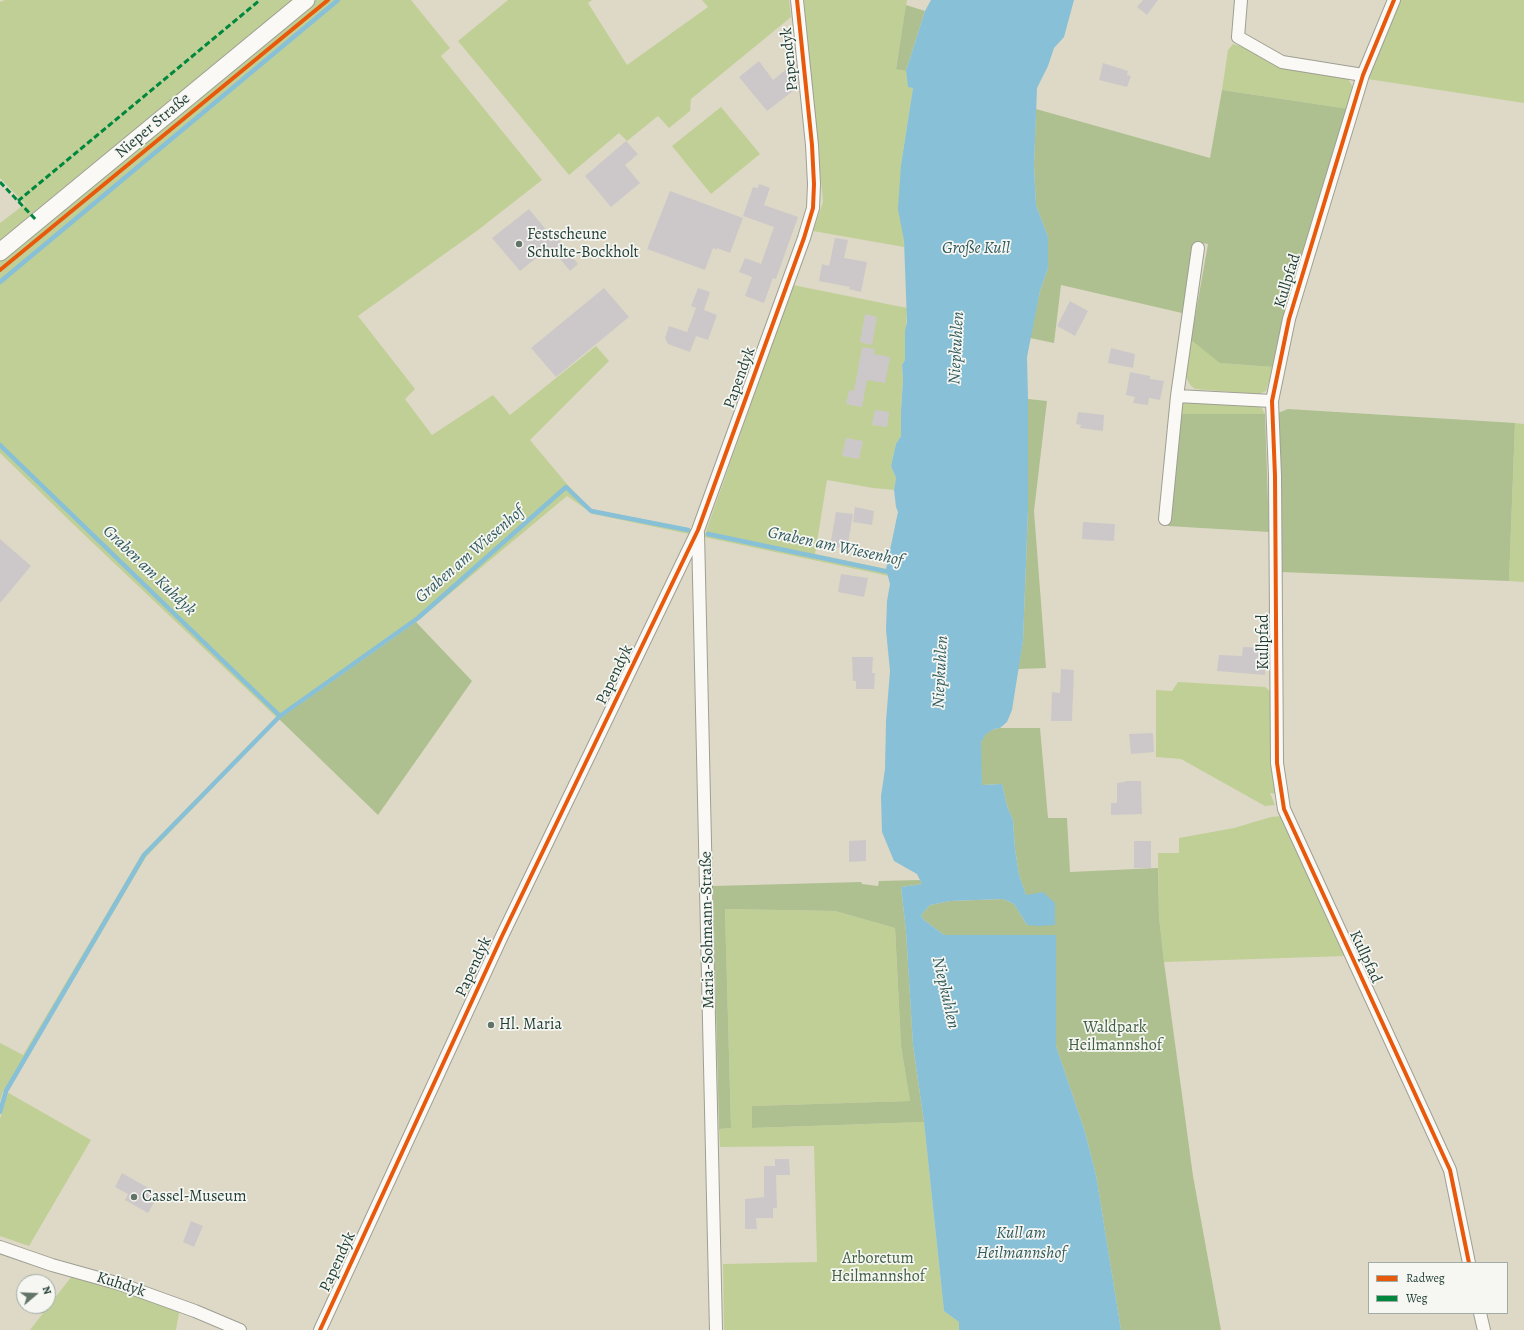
<!DOCTYPE html>
<meta charset="utf-8">
<style>
body{margin:0}
#map{position:relative;width:1524px;height:1330px;overflow:hidden;background:#ded9c6;font-family:Alegreya,serif}
canvas{display:block}
.legend{position:absolute;left:1368px;top:1262px;width:140px;height:52px;box-sizing:border-box;background:#f6f6f2;border:1px solid #a0aca6;margin:0;padding:5px 7px;list-style:none;font-size:12px;color:#1f3d34}
.legend li{display:flex;align-items:center;gap:8px;height:20px}
.legend b{width:20px;border:1px solid #a0aca6}
.north{position:absolute;left:16px;top:1274px;width:40px;height:40px;box-sizing:border-box;background:#f6f6f2;border:1px solid #a0aca6;border-radius:50%;rotate:71deg;font-size:11px;font-weight:700;line-height:16px;text-align:center;color:#1f3d34}
.north::after{content:'';display:block;margin:auto;width:14px;height:18px;background:#627467;clip-path:polygon(50% 0,100% 100%,50% 72%,0 100%)}
</style>
<div id="map">
<canvas width="1524" height="1330"></canvas>
<ul class="legend">
<li><b style="height:5px;background:#e8590c"></b>Radweg</li>
<li><b style="height:5px;background:#00873e"></b>Weg</li>
</ul>
<div class="north">N</div>
</div>
<script>
const g = document.querySelector('canvas').getContext('2d');
g.lineJoin = 'round';
function fill(path, color) { g.fillStyle = color; g.fill(path, 'evenodd'); }
function trace(path, color, width, dash) { g.strokeStyle = color; g.lineWidth = width; g.lineCap = dash ? 'butt' : 'round'; g.setLineDash(dash || []); g.stroke(path); }
function write(font, color, halo, rows, align = 'center') {
  g.font = font + ' Alegreya,serif'; g.lineWidth = 3.5; g.setLineDash([]); g.textBaseline = 'middle'; g.strokeStyle = halo; g.fillStyle = color; for (const [text, x, y, turn = 0] of rows) {
    g.save(); g.translate(x, y); g.rotate((+turn || 0) * Math.PI / 180); g.textAlign = isNaN(turn) ? turn : align; if (halo) g.strokeText(text, 0, 0); g.fillText(text, 0, 0); g.restore();
  }
}
fill(new Path2D(`
 M 5,0 L 292,0 L 0,240 L 0,223 L 25,204 L 0,178 L 0,2 Z
 M 316,0 L 411,0 L 450,48 L 441,56 L 542,180 L 478,230 L 358,316 L 415,389 L 405,399 L 432,435 L 493,395 L 510,415 L 596,346 L 609,361 L 530,440 L 566,483 L 591,509 L 692,529 L 689,534 L 593,514 L 567,496 L 416,622 L 279,719 L 146,857 L 7,1092 L 91,1140 L 29,1246 L 0,1236 L 0,1119 L 7,1093 L 3,1091 L 0,1102 L 0,1043 L 23,1055 L 142,854 L 276,717 L 73,524 L 0,453 L 0,260 Z
 M 508,0 L 592,0 L 588,3 L 627,65 L 708,7 L 702,0 L 789,0 L 791,17 L 691,99 L 690,111 L 669,128 L 658,116 L 627,141 L 619,133 L 569,175 L 458,41 Z
 M 804,0 L 907,0 L 896,68 L 906,71 L 908,86 L 913,88 L 901,165 L 904,247 L 813,231 L 823,202 Z
 M 1400,0 L 1524,0 L 1524,103 L 1368,79 Z
 M 1233,44 L 1347,78 C 1357,90 1353,95 1349,109 L 1222,90 L 1228,50 Z
 M 721,107 L 760,154 L 711,194 L 672,146 Z
 M 793,285 L 907,308 L 905,360 L 902,365 L 903,380 L 901,411 L 901,436 L 896,444 L 891,466 L 896,478 L 894,490 L 873,488 L 827,480 L 815,554 L 886,569 L 889,576 L 704,537 Z
 M 1191,340 L 1221,363 L 1273,367 L 1266,391 L 1259,394 L 1195,389 C 1179,378 1188,356 1191,340 Z
 M 1181,400 L 1253,403 L 1262,408 L 1265,414 L 1179,414 Z
 M 1515,423 L 1524,424 L 1524,582 L 1509,581 Z
 M 1178,682 L 1265,687 L 1271,692 L 1271,761 L 1276,794 L 1270,793 L 1275,805 L 1265,806 L 1181,759 L 1156,757 L 1156,690 L 1172,691 Z
 M 1281,816 L 1346,956 L 1164,962 L 1159,917 L 1158,853 L 1179,853 L 1179,838 L 1234,828 L 1271,817 Z
 M 725,909 L 835,911 L 895,928 L 901,1046 L 910,1101 L 752,1106 L 752,1128 L 924,1122 L 944,1311 L 959,1322 L 959,1330 L 724,1330 L 723,1264 L 817,1262 L 814,1146 L 720,1147 L 719,1129 L 731,1128 Z
 M 75,1272 L 180,1307 L 176,1330 L 30,1330 Z`), '#c0cf96');
fill(new Path2D(`
 M 906,5 L 925,11 L 906,71 L 896,69 Z
 M 1222,90 L 1349,109 L 1273,367 L 1220,363 L 1191,340 L 1208,244 L 1196,242 L 1182,313 L 1061,285 L 1054,343 L 1030,338 L 1040,291 L 1048,268 L 1048,237 L 1036,205 L 1034,166 L 1036,109 L 1210,158 Z
 M 1028,399 L 1047,401 L 1034,511 L 1046,668 L 1018,669 L 1023,641 L 1028,510 Z
 M 1288,409 L 1515,423 L 1509,581 L 1281,572 L 1278,413 Z
 M 1179,414 L 1265,414 L 1269,532 L 1168,526 Z
 M 416,622 L 472,681 L 378,815 L 279,719 Z
 M 1000,728 L 1040,728 L 1048,818 L 1067,818 L 1070,872 L 1158,868 L 1159,917 L 1164,962 L 1193,1176 L 1221,1330 L 1121,1330 L 1096,1175 L 1085,1132 L 1056,1046 L 1055,935 L 944,935 L 924,920 L 921,915 L 930,905 L 950,901 L 1003,899 L 1014,904 L 1027,925 L 1026,895 L 1019,875 L 1015,849 L 1013,820 L 1007,806 L 1002,784 L 982,785 C 982,775 979,751 981,743 C 983,733 992,729 1000,728 Z
 M 920,880 L 922,884 L 901,887 L 906,931 L 913,1045 L 924,1122 L 752,1128 L 752,1106 L 910,1101 L 901,1046 L 895,928 L 835,911 L 725,909 L 731,1128 L 719,1129 L 713,886 L 861,882 L 862,884 L 878,886 L 879,881 Z`), '#aec08f');
fill(new Path2D(`
 M 931,0 L 1074,0 L 1064,37 L 1054,48 L 1048,66 L 1037,88 L 1034,166 L 1036,205 L 1048,237 L 1048,268 L 1040,291 L 1027,357 L 1028,399 L 1028,510 L 1023,641 L 1012,710 L 1007,722 L 1000,728 L 994,729 L 986,734 L 981,742 L 982,785 L 1002,784 L 1007,806 L 1013,820 L 1015,849 L 1019,875 L 1026,895 L 1043,892 L 1055,903 L 1055,925 L 1039,926 L 1027,925 L 1014,904 L 1003,899 L 950,901 L 930,905 L 921,915 L 924,920 L 944,935 L 1056,935 L 1056,1046 L 1085,1132 L 1096,1175 L 1121,1330 L 959,1330 L 959,1322 L 944,1311 L 924,1122 L 913,1045 L 906,931 L 901,887 L 922,884 L 917,874 L 894,861 L 882,832 L 881,796 L 885,769 L 886,721 L 890,671 L 886,630 L 887,601 L 890,584 L 886,569 L 898,512 L 896,507 L 894,490 L 896,478 L 891,466 L 896,444 L 901,436 L 901,411 L 903,380 L 902,365 L 905,360 L 905,331 L 907,322 L 904,241 L 898,209 L 901,165 L 913,88 L 908,87 L 906,71 L 925,11 Z`), '#87c0d7');
trace(new Path2D(`
 M 0,282 L 338,0
 M 0,445 L 280,716
 M 708,534 L 894,573
 M 0,1112 L 6,1091 L 144,855 L 280,716 L 418,618 L 566,487 L 591,511 L 688,530`), '#87c0d7', 4.5);
fill(new Path2D(`
 M 1143,0 L 1158,0 L 1147,15 L 1137,7 Z
 M 759,61 L 773,80 L 789,67 L 795,74 L 797,88 L 767,111 L 739,77 Z
 M 1103,63 L 1128,71 L 1127,75 L 1131,76 L 1127,87 L 1099,80 Z
 M 626,141 L 638,154 L 625,165 L 640,183 L 611,207 L 585,176 Z
 M 759,184 L 770,188 L 764,205 L 798,217 L 776,279 L 773,278 L 764,303 L 745,296 L 752,277 L 739,272 L 745,258 L 761,264 L 774,227 L 743,216 L 753,187 L 758,188 Z
 M 670,191 L 743,218 L 730,253 L 717,248 L 717,250 L 713,248 L 705,270 L 647,249 Z
 M 529,209 L 548,232 L 551,230 L 578,264 L 570,271 L 550,247 L 520,271 L 492,238 Z
 M 835,238 L 848,240 L 844,258 L 867,262 L 861,292 L 849,289 L 850,287 L 819,281 L 822,264 L 829,266 Z
 M 604,288 L 629,317 L 556,377 L 531,348 Z
 M 698,288 L 710,292 L 704,310 L 717,315 L 708,340 L 696,336 L 690,352 L 668,344 L 665,338 L 669,326 L 687,332 L 696,308 L 691,306 Z
 M 1070,301 L 1088,311 L 1075,336 L 1057,326 Z
 M 865,314 L 877,317 L 872,345 L 860,342 Z
 M 862,347 L 875,349 L 874,354 L 890,357 L 885,383 L 867,380 L 862,407 L 846,404 L 849,390 L 854,391 Z
 M 1111,348 L 1135,354 L 1133,368 L 1108,363 Z
 M 1130,372 L 1150,376 L 1150,379 L 1164,381 L 1160,400 L 1149,398 L 1148,405 L 1133,403 L 1135,397 L 1126,395 Z
 M 875,410 L 889,412 L 887,427 L 872,425 Z
 M 1078,412 L 1104,415 L 1103,431 L 1080,428 L 1081,425 L 1076,424 Z
 M 846,438 L 863,441 L 859,459 L 842,456 Z
 M 855,507 L 874,511 L 872,525 L 853,522 Z
 M 836,512 L 853,514 L 847,549 L 830,546 Z
 M 1083,522 L 1115,524 L 1114,541 L 1082,539 Z
 M 0,539 L 31,566 L 0,603 Z
 M 841,574 L 868,578 L 864,597 L 838,592 Z
 M 1243,647 L 1266,648 L 1265,675 L 1217,671 L 1219,655 L 1242,656 Z
 M 852,657 L 873,657 L 872,673 L 875,673 L 874,689 L 856,689 L 856,681 L 853,681 Z
 M 1061,669 L 1074,670 L 1072,721 L 1051,721 L 1052,692 L 1060,693 Z
 M 1153,733 L 1154,752 L 1131,754 L 1129,734 Z
 M 1125,781 L 1141,781 L 1142,814 L 1111,815 L 1111,803 L 1117,803 L 1117,783 L 1125,782 Z
 M 866,840 L 866,861 L 849,862 L 849,841 Z
 M 1134,841 L 1151,841 L 1151,868 L 1134,868 Z
 M 775,1159 L 789,1159 L 790,1175 L 776,1175 L 777,1208 L 773,1208 L 773,1218 L 756,1218 L 757,1229 L 745,1229 L 745,1199 L 764,1197 L 764,1166 L 775,1166 Z
 M 122,1173 L 159,1194 L 148,1213 L 125,1200 L 128,1194 L 115,1187 Z
 M 191,1221 L 203,1226 L 194,1247 L 183,1242 Z`), '#ccc8c9');
const street = new Path2D(`
 M 1241,0 L 1238,37 L 1282,62 L 1363,75
 M 1394,0 L 1363,75 L 1289,319 L 1272,401 L 1275,476 L 1277,763 L 1284,809 L 1450,1170 L 1469,1263
 M 1177,396 L 1272,401
 M 1165,519 L 1177,396 L 1198,248
 M 698,533 L 716,1330
 M 0,1247 L 52,1265 L 120,1284 L 195,1311 L 240,1330
 M 1480,1313 L 1484,1330
 M 320,1330 L 502,936 L 698,530 L 804,238 L 813,208 L 814,184 L 812,145 L 797,0`);
const secondary = new Path2D(`
 M 0,252 L 306,0`);
trace(street, '#9e9f93', 14);
trace(secondary, '#9e9f93', 19);
trace(street, '#faf9f6', 12);
trace(secondary, '#faf9f6', 17);
trace(new Path2D(`
 M 0,182 L 37,221
 M 18,201 L 260,0`), '#00873e', 3, [6, 3]);
trace(new Path2D(`
 M 1394,0 L 1363,75 L 1289,319 L 1272,401 L 1275,476 L 1277,763 L 1284,809 L 1450,1170 L 1469,1263
 M 0,270 L 328,0
 M 320,1330 L 502,936 L 698,530 L 804,238 L 813,208 L 814,184 L 812,145 L 797,0`), '#e8590c', 4);
for (const [x, y, r, color] of [
 [519,244,4,"#627467"],
 [491,1025,4,"#627467"],
 [134,1197,4,"#627467"]
]) { const dot = new Path2D(); dot.arc(x, y, r, 0, 2 * Math.PI); g.fillStyle = color; g.fill(dot); trace(dot, '#f6f6f2', 1.5); }
write('16px', '#1f3d34', '#f6f6f2', [
 ["Papendyk",790,59,-96],
 ["Nieper Straße",153,126,-40],
 ["Kullpfad",1288,281,-73],
 ["Papendyk",740,378,-70],
 ["Kullpfad",1264,642,-90],
 ["Papendyk",615,675,-64],
 ["Maria-Sohmann-Straße",708,930,-91],
 ["Kullpfad",1365,957,65],
 ["Papendyk",474,967,-65],
 ["Papendyk",338,1262,-65],
 ["Kuhdyk",121,1285,18]
]);
write('16px', '#1f3d34', '#f6f6f2', [
 ["Festscheune",527,235],
 ["Schulte-Bockholt",527,253],
 ["Hl. Maria",499,1025],
 ["Cassel-Museum",142,1197]
], 'left');
write('16px', '#416043', '#f6f6f2', [
 ["Waldpark",1115,1028],
 ["Heilmannshof",1115,1046],
 ["Arboretum",878,1259],
 ["Heilmannshof",878,1277]
]);
write('italic 17px', '#305b5e', '#f6f6f2', [
 ["Große Kull",976,249],
 ["Niepkuhlen",957,348,-87],
 ["Graben am Wiesenhof",835,547,12],
 ["Graben am Wiesenhof",470,555,-41],
 ["Graben am Kuhdyk",149,571,44],
 ["Niepkuhlen",941,672,-87],
 ["Niepkuhlen",945,993,77],
 ["Kull am",1021,1234],
 ["Heilmannshof",1021,1254]
]);
</script>
